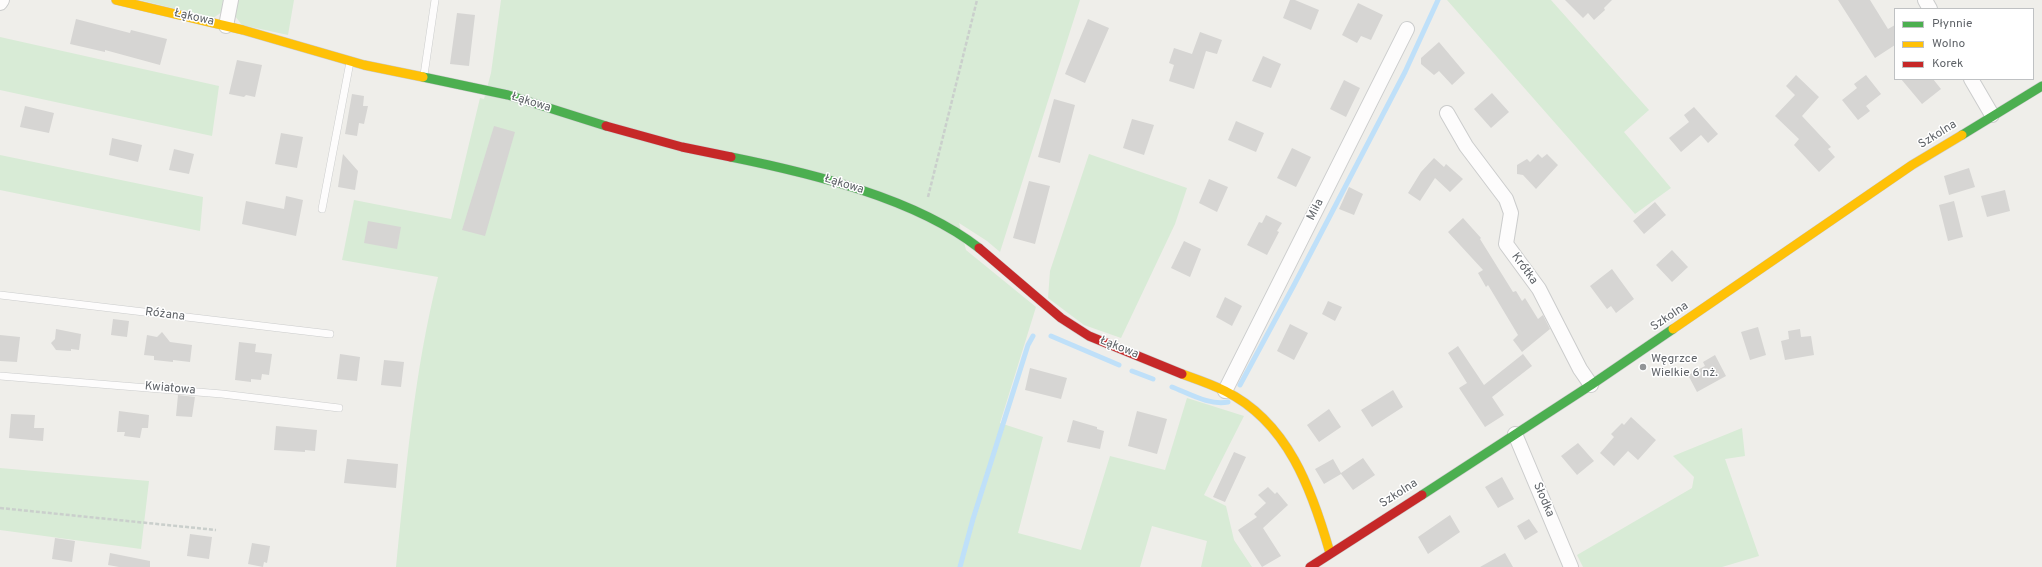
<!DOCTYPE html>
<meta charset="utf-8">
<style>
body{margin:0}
#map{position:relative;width:2042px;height:567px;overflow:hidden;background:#efeeea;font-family:Overpass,sans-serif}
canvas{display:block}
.legend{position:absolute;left:1894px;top:8px;width:140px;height:72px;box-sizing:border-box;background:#fff;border:1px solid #bfc1c3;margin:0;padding:5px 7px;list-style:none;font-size:12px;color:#5f6368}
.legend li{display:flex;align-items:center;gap:8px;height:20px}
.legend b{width:20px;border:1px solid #bfc1c3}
</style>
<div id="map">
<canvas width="2042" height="567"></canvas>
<ul class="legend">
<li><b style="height:5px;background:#4caf50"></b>Płynnie</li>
<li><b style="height:5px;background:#ffc107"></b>Wolno</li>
<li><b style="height:5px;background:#c62828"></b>Korek</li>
</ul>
</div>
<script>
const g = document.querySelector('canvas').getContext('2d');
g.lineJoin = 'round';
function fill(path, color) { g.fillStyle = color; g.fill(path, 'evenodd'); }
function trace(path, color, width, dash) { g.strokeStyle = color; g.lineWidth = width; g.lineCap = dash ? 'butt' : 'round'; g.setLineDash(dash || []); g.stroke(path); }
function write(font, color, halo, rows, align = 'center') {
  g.font = font + ' Overpass,sans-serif'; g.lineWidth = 3; g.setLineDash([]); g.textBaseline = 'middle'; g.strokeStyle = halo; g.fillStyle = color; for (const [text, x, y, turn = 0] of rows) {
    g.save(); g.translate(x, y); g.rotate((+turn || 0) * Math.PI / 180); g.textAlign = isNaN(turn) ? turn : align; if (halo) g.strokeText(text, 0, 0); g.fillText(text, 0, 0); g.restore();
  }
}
fill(new Path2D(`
 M 140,0 L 223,0 L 222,12 L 213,18 Z
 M 237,0 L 294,0 L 288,35 L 242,25 L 235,16 Z
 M 501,0 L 1080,0 L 1000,252 L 987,241 L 959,223 L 966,250 L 1036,307 L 1000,423 L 1043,437 L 1018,533 L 1081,550 L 1110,456 L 1165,470 L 1187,398 L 1244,416 L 1204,495 L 1226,506 L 1234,540 L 1252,567 L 1201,567 L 1207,541 L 1152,526 L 1140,567 L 396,567 C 406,470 414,372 438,277 L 342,260 L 354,200 L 451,219 L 480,98 L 484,99 L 491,73 Z
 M 1447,0 L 1551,0 L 1649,110 L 1624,132 L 1671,188 L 1635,214 Z
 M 0,37 L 219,86 L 212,136 L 0,90 Z
 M 1089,154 L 1187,188 L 1175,224 L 1121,338 L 1084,325 L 1048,298 L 1050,271 Z
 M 0,155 L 203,197 L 200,231 L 0,190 Z
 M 1742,428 L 1745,456 L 1725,459 L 1759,556 L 1722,567 L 1583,567 L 1577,555 L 1692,488 L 1694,477 L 1673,456 Z
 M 0,468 L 149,481 L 141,549 L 0,530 Z`), '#d8ebd6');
trace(new Path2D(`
 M 1051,336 L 1119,365
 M 1132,371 L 1153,379
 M 1240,385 L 1294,285 L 1405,72 L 1438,0
 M 1172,387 C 1188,393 1210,406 1228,402
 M 960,567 L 973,519 L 1028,345 L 1033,336`), '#bfe0f9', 5);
fill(new Path2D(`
 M 1290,0 L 1295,0 L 1319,10 L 1311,30 L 1283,18 Z
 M 1565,0 L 1612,0 L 1604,8 L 1605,10 L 1594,20 L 1588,13 L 1583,18 Z
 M 1838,0 L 1870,0 L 1888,29 L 1895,25 L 1895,45 L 1875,58 Z
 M 1358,3 L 1383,15 L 1371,40 L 1361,36 L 1357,43 L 1342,35 Z
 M 457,13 L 475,15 L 469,66 L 450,64 Z
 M 76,19 L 130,33 L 131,30 L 167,39 L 160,65 L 105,50 L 105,52 L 70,44 Z
 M 1088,19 L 1109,28 L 1085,83 L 1065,74 Z
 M 1200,32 L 1222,40 L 1217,54 L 1206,51 L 1194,89 L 1169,81 L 1174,65 L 1169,63 L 1174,48 L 1192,54 Z
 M 1439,42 L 1465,73 L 1452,85 L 1439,71 L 1434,75 L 1421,64 L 1421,58 Z
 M 1263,56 L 1281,64 L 1271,88 L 1252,81 Z
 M 237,60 L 262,65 L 255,97 L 246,95 L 244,97 L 229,94 Z
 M 1796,75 L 1819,97 L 1802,116 L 1831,147 L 1828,149 L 1835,157 L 1819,172 L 1794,145 L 1799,139 L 1775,116 L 1795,95 L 1786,86 Z
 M 1866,75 L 1881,94 L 1866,106 L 1870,111 L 1858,120 L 1842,100 L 1857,88 L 1854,84 Z
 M 1901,79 L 1933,79 L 1941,89 L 1922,104 Z
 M 1344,80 L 1360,88 L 1346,117 L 1330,109 Z
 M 1492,93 L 1509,112 L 1491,128 L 1474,109 Z
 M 352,94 L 364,96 L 363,106 L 368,106 L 364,124 L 359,123 L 357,136 L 345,134 Z
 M 1054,99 L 1075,105 L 1060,163 L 1038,157 Z
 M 25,106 L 54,113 L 49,133 L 20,127 Z
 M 1694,107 L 1718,134 L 1708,143 L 1701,135 L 1681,152 L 1669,138 L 1689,122 L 1684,115 Z
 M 1132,119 L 1154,125 L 1144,155 L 1123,148 Z
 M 1236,121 L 1264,133 L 1256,152 L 1228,140 Z
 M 494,126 L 515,132 L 485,236 L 462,230 Z
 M 281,133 L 303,137 L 297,168 L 275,164 Z
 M 112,138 L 142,145 L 138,162 L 109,155 Z
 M 1292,148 L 1311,157 L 1296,187 L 1277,178 Z
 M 174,149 L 194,154 L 189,174 L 169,170 Z
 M 343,154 L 358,171 L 355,190 L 338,187 Z
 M 1538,154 L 1542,158 L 1547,154 L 1558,165 L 1536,189 L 1523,175 L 1517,174 L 1517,165 L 1527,159 L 1530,162 Z
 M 1434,158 L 1444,167 L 1446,164 L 1463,179 L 1450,192 L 1435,178 L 1420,201 L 1408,193 L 1421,172 Z
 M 1969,168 L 1975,187 L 1949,195 L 1944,176 Z
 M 1209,179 L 1228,187 L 1217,212 L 1199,203 Z
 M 1029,181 L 1050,186 L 1035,244 L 1013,238 Z
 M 1349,187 L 1363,194 L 1354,215 L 1339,209 Z
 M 2005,190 L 2010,211 L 1987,217 L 1981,196 Z
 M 286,196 L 303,200 L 296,236 L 242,224 L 246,201 L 284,209 Z
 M 1954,201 L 1963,237 L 1948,241 L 1939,205 Z
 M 1655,202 L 1666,215 L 1644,234 L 1633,221 Z
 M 1266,215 L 1282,223 L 1277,231 L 1279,232 L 1267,255 L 1247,245 L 1259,222 L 1262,223 Z
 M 1463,218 L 1481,238 L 1480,239 L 1513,292 L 1516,291 L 1522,301 L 1525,298 L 1538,319 L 1543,315 L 1550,329 L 1522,352 L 1513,340 L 1518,335 L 1488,285 L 1486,287 L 1478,273 L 1483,270 L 1448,232 Z
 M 368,221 L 401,227 L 397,249 L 364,243 Z
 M 1184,241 L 1201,249 L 1190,277 L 1171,268 Z
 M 1672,250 L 1688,267 L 1672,282 L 1656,265 Z
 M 1612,269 L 1634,299 L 1616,313 L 1611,306 L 1607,309 L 1590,286 Z
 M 1225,297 L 1242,306 L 1232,326 L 1216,317 Z
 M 1328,301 L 1342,307 L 1335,321 L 1322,314 Z
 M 113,319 L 129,321 L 127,337 L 111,335 Z
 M 1290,324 L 1308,333 L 1294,360 L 1277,351 Z
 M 1758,327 L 1766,355 L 1750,360 L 1741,332 Z
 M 56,329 L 81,334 L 79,350 L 71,349 L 71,351 L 56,350 L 51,343 L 55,339 Z
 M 1800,329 L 1801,337 L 1811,336 L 1814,355 L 1785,360 L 1781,341 L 1789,339 L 1788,331 Z
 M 162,332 L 170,342 L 192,345 L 190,362 L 173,360 L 173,362 L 154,360 L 154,356 L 144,355 L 147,335 L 157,337 Z
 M 0,335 L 20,337 L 17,362 L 0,361 Z
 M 239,342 L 256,344 L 255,352 L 272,354 L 269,375 L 262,374 L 261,380 L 251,379 L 251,382 L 235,380 Z
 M 1458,346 L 1484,385 L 1523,354 L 1532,366 L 1492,397 L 1504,415 L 1485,427 L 1459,388 L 1467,383 L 1448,353 Z
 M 340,354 L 360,357 L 357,381 L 337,379 Z
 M 1715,355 L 1726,376 L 1697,392 L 1688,375 L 1705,366 L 1703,362 Z
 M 384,360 L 404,362 L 401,387 L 381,385 Z
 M 1030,368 L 1067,378 L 1061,399 L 1025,390 Z
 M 1393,390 L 1403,407 L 1372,427 L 1361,410 Z
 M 178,395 L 195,397 L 192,417 L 176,416 Z
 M 1329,409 L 1341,427 L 1319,442 L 1307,425 Z
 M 119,411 L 149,415 L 148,428 L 142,428 L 140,438 L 124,436 L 125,432 L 117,432 Z
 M 1137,411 L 1167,419 L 1157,454 L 1128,446 Z
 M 11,414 L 35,415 L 34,428 L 44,428 L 43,441 L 9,438 Z
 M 1631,417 L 1656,440 L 1638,460 L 1628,451 L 1614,466 L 1600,453 L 1614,437 L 1611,434 L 1622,423 L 1624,425 Z
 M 1073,420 L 1097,427 L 1097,429 L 1104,431 L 1100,449 L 1067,442 Z
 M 276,426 L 317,430 L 315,451 L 305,450 L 305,452 L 274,450 Z
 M 1578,443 L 1594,461 L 1577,475 L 1561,456 Z
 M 1234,452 L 1246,457 L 1225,502 L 1213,497 Z
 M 1363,458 L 1375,475 L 1353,490 L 1341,474 L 1324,484 L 1315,469 L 1333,459 L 1341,473 Z
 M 347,459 L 398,464 L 396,488 L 344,483 Z
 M 1502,477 L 1514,499 L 1498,508 L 1485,487 Z
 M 1268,487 L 1275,494 L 1277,492 L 1288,505 L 1263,528 L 1281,556 L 1262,567 L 1238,530 L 1257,517 L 1254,514 L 1266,503 L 1258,495 Z
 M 1450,515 L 1460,532 L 1428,554 L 1418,537 Z
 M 1529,519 L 1538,532 L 1525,540 L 1517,526 Z
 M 190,534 L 212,537 L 209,559 L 187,556 Z
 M 55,538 L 75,541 L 72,562 L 52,559 Z
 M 252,543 L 270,546 L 267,563 L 264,562 L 263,567 L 248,564 Z
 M 110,553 L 150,561 L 150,567 L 119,567 L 108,565 Z
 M 1505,553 L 1513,567 L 1480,567 Z`), '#d6d5d3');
const lane = new Path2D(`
 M 424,75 L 435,0
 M 322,209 L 350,62
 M 0,295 L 330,334
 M 0,376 L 222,394 L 339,408`);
const street = new Path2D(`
 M 1925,0 L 1930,9
 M 0,3 L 2,0
 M 226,26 L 231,0
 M 1971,79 L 1992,115
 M 1447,113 L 1466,146 L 1506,199 L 1511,213 L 1506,244 L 1539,289 L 1580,369 L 1591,385
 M 1225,391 L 1407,29
 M 1515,434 L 1571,567`);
const fast = new Path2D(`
 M 423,77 L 508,95 L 606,126
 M 1962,135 L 2042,86
 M 731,157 C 810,173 915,198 979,248
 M 1422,495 L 1591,385 L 1673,329`);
const slow = new Path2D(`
 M 116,0 L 243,30 L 364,65 L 423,77
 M 1673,329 L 1912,165 L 1962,135
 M 1182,374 C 1196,379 1211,384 1225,391 C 1288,422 1312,490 1330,553`);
const jam = new Path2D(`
 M 606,126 L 682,147 L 731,157
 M 979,248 L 1061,318 L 1089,336 L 1182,374
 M 1310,567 L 1422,495`);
trace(lane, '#cbcccc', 8);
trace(street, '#cbcccc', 16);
trace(fast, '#cacacb', 10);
trace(slow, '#cacacb', 10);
trace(jam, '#cacacb', 10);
trace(new Path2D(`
 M 928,197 L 977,0
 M 0,508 L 216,530`), '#cacfcc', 2.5, [4, 2]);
trace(lane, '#fdfcfc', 7);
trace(street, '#fdfcfc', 14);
trace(fast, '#4caf50', 9);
trace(slow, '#ffc107', 9);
trace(jam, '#c62828', 9);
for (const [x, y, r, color] of [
 [1643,367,4,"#919496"]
]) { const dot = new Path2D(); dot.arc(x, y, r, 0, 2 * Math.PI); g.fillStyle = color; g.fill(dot); trace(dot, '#fff', 1.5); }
write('12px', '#5f6368', '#fff', [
 ["Łąkowa",194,18,13],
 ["Łąkowa",531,103,17],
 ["Szkolna",1938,135,-32],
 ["Łąkowa",844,185,17],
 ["Miła",1316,210,-63],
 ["Krótka",1524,269,54],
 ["Różana",165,315,7],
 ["Szkolna",1670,317,-34],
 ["Łąkowa",1119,348,22],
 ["Kwiatowa",170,389,5],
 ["Szkolna",1399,494,-33],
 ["Słodka",1543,500,67]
]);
write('12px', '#5f6368', '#fff', [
 ["Węgrzce",1651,360],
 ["Wielkie 6 nż.",1651,374]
], 'left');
</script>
